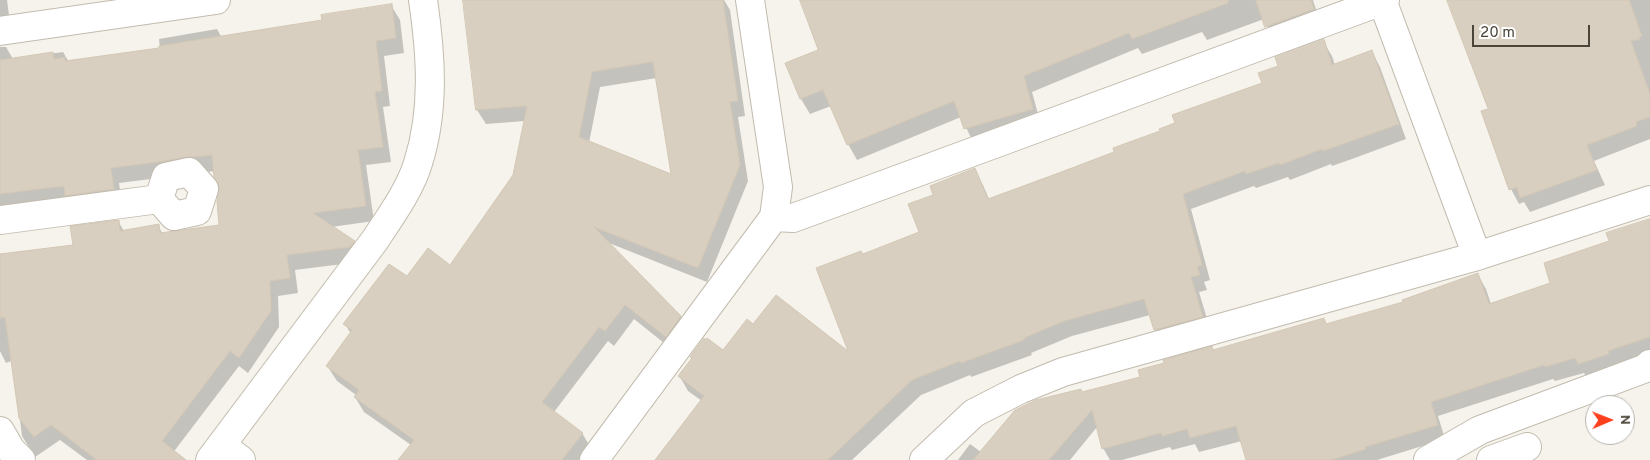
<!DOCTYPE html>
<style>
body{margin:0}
#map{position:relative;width:1650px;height:460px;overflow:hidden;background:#f6f3ec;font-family:Overpass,sans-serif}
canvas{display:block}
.north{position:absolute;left:1585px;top:395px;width:50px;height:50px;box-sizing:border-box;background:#fff;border:1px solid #b7b4b0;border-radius:50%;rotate:89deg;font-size:14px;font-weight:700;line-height:20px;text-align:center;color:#4b4439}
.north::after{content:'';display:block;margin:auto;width:18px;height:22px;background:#fc3f1d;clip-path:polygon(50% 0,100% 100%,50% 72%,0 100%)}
.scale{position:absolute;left:1472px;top:25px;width:118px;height:22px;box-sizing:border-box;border:2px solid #4b4439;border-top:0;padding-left:6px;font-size:15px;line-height:18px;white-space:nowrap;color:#4b4439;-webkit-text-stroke:4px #fff;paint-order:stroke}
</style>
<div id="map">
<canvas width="1650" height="460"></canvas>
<div class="north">N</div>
<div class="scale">20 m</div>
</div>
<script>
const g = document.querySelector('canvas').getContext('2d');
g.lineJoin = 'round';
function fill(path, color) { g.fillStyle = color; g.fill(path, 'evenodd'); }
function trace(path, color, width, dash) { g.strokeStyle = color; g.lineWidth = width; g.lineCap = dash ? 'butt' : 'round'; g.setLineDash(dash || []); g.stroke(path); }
fill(new Path2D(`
 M 0,0 L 7,0 L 11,30 L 0,33 Z
 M 465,0 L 724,0 L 730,10 L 745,116 L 738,117 L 748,181 L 707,282 L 609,243 L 680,316 L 689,331 L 674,351 L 634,319 L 614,346 L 608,341 L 554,412 L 582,433 L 591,448 L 584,460 L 401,460 L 411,445 L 364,412 L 355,397 L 356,395 L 337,381 L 328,367 L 351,334 L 345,324 L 408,278 L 450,267 L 514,176 L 525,121 L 486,124 L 477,110 ZM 657,78 L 673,176 L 589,143 L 600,87 Z
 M 801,0 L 1313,0 L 1321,25 L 1276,42 L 1264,19 L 1207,40 L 1202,32 L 1142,54 L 1138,48 L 1032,92 L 1041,125 L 974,144 L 961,117 L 857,160 L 848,144 L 831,106 L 810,114 L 801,99 L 787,64 L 820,50 Z
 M 1449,0 L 1650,0 L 1650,139 L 1594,161 L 1605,185 L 1530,212 L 1524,202 L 1519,204 L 1511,189 L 1490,110 Z
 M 391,5 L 400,20 L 404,53 L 384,56 L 390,106 L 383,107 L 391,162 L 366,165 L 374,221 L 331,227 L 354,242 L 363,257 L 359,262 L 295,270 L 298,293 L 278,296 L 279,327 L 248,373 L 239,366 L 172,454 L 175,460 L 87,460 L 60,440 L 35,457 L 22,436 L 16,388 L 14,360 L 6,363 L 0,351 L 0,256 L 75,246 L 118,221 L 124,231 L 158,226 L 163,234 L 221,226 L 221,186 L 215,171 L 119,183 L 122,204 L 0,210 L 0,47 L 6,47 L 13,59 L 63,52 L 69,62 L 160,49 L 159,39 L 217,29 L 222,38 L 323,21 Z
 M 1323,41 L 1332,56 L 1335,65 L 1372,52 L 1380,67 L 1406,139 L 1352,159 L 1332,166 L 1331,164 L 1290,180 L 1288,177 L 1256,188 L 1254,186 L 1191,209 L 1210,280 L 1204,282 L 1207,290 L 1199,292 L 1211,332 L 1164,345 L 1155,330 L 1150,315 L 1072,336 L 1031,353 L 1032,355 L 971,377 L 970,375 L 921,395 L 852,460 L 663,460 L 702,401 L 688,391 L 680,377 L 704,340 L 723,352 L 754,326 L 851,355 L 863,256 L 921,233 L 935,195 L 975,170 L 983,185 L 989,199 L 1116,153 L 1264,84 L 1280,66 Z
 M 1650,220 L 1650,357 L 1587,378 L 1584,373 L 1555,381 L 1553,379 L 1438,416 L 1445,439 L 1377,460 L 1248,460 L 1242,441 L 1199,452 L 1195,444 L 1172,450 L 1170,447 L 1122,460 L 1110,460 L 1103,448 L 1097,427 L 1070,460 L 958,460 L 970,444 L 981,452 L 1082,393 L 1142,377 L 1213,351 L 1324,319 L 1327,325 L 1404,303 L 1478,275 L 1486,289 L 1491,304 L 1552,283 L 1611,242 Z`), '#0003');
const building = new Path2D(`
 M 463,0 L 723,0 L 738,101 L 730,102 L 740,165 L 698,268 L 594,227 L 681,316 L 666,337 L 625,305 L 605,331 L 599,327 L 542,402 L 583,433 L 562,460 L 398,460 L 414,440 L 354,397 L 359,390 L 326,366 L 352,330 L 343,324 L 389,264 L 407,276 L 428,248 L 450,265 L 513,175 L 527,106 L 476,110 ZM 653,62 L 671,174 L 579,137 L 592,72 Z
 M 800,0 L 1228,0 L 1228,3 L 1132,39 L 1129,33 L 1024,76 L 1033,109 L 964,129 L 954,101 L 847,145 L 823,90 L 800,99 L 785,63 L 818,50 Z
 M 1256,0 L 1311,0 L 1314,9 L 1265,27 Z
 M 1447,0 L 1629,0 L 1642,36 L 1639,37 L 1640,39 L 1631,41 L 1650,94 L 1650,117 L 1636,122 L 1637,126 L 1587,145 L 1597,170 L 1520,198 L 1517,187 L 1509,190 L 1481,111 L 1488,109 Z
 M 392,4 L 396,38 L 376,41 L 382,91 L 375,92 L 383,147 L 358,150 L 366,206 L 313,213 L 355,241 L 350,247 L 287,255 L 290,278 L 270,281 L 271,311 L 239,358 L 230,351 L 162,441 L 186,460 L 97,460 L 51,425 L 34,437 L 19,418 L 5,317 L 0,318 L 0,254 L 73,245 L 70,226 L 119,220 L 120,231 L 159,224 L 160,233 L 219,225 L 217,201 L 219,186 L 214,177 L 212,155 L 194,157 L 186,157 L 165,161 L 111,168 L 114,189 L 65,196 L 64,186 L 0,194 L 0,60 L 53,52 L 54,59 L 65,57 L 65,61 L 159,48 L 159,46 L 322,20 L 321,15 Z
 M 1324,39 L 1332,65 L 1372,50 L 1399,124 L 1343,144 L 1323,151 L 1322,149 L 1280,165 L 1279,163 L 1246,174 L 1245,171 L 1183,194 L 1202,265 L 1197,267 L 1200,275 L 1191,277 L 1203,317 L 1154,330 L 1144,299 L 1064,321 L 1024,338 L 1024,340 L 961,363 L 960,361 L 912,380 L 828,460 L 655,460 L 704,396 L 678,376 L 692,358 L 690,357 L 704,338 L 705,340 L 707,338 L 723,350 L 747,319 L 753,324 L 776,295 L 848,351 L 816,268 L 861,251 L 863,254 L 919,232 L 908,204 L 933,195 L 930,186 L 975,168 L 988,199 L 1064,171 L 1114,152 L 1113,148 L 1160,131 L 1159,129 L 1175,123 L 1172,115 L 1262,83 L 1258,73 L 1278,66 L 1275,57 Z
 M 1650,219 L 1650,337 L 1608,351 L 1609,354 L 1578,364 L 1575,358 L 1545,367 L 1544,365 L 1431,402 L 1438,425 L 1365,447 L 1366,449 L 1331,460 L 1246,460 L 1236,426 L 1190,438 L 1187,429 L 1162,436 L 1161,433 L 1102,449 L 1092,410 L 1049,460 L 973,460 L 1015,410 L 1036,400 L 1081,389 L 1082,392 L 1140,377 L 1138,370 L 1164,363 L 1163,360 L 1212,346 L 1213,350 L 1324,318 L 1326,324 L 1403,302 L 1402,300 L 1478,273 L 1489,304 L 1550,283 L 1544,263 L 1609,241 L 1606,233 Z`);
fill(building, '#d8cfc1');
trace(building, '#d3c7b4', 1);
const minor = new Path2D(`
 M 1382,0 L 1477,256
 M 0,31 L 216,0
 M 189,172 L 204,189 L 197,211 L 174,216 L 159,199 L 166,177 Z
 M 774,217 L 793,218 L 815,210 L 1385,0
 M 0,220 L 159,199
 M 0,431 L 11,450 L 21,460
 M 221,445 L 241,460
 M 210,460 L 375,240 C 390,217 410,190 418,163 C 435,110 431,54 423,0
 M 594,460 L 774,217 L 778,187 L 750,0
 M 924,460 L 974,413 L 1021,389 L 1063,372 L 1477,256 L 1650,200
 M 1428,460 L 1480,430 L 1646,368 L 1650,364
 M 1491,460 L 1527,447`);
trace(minor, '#c2bbae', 30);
trace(minor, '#fff', 28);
</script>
